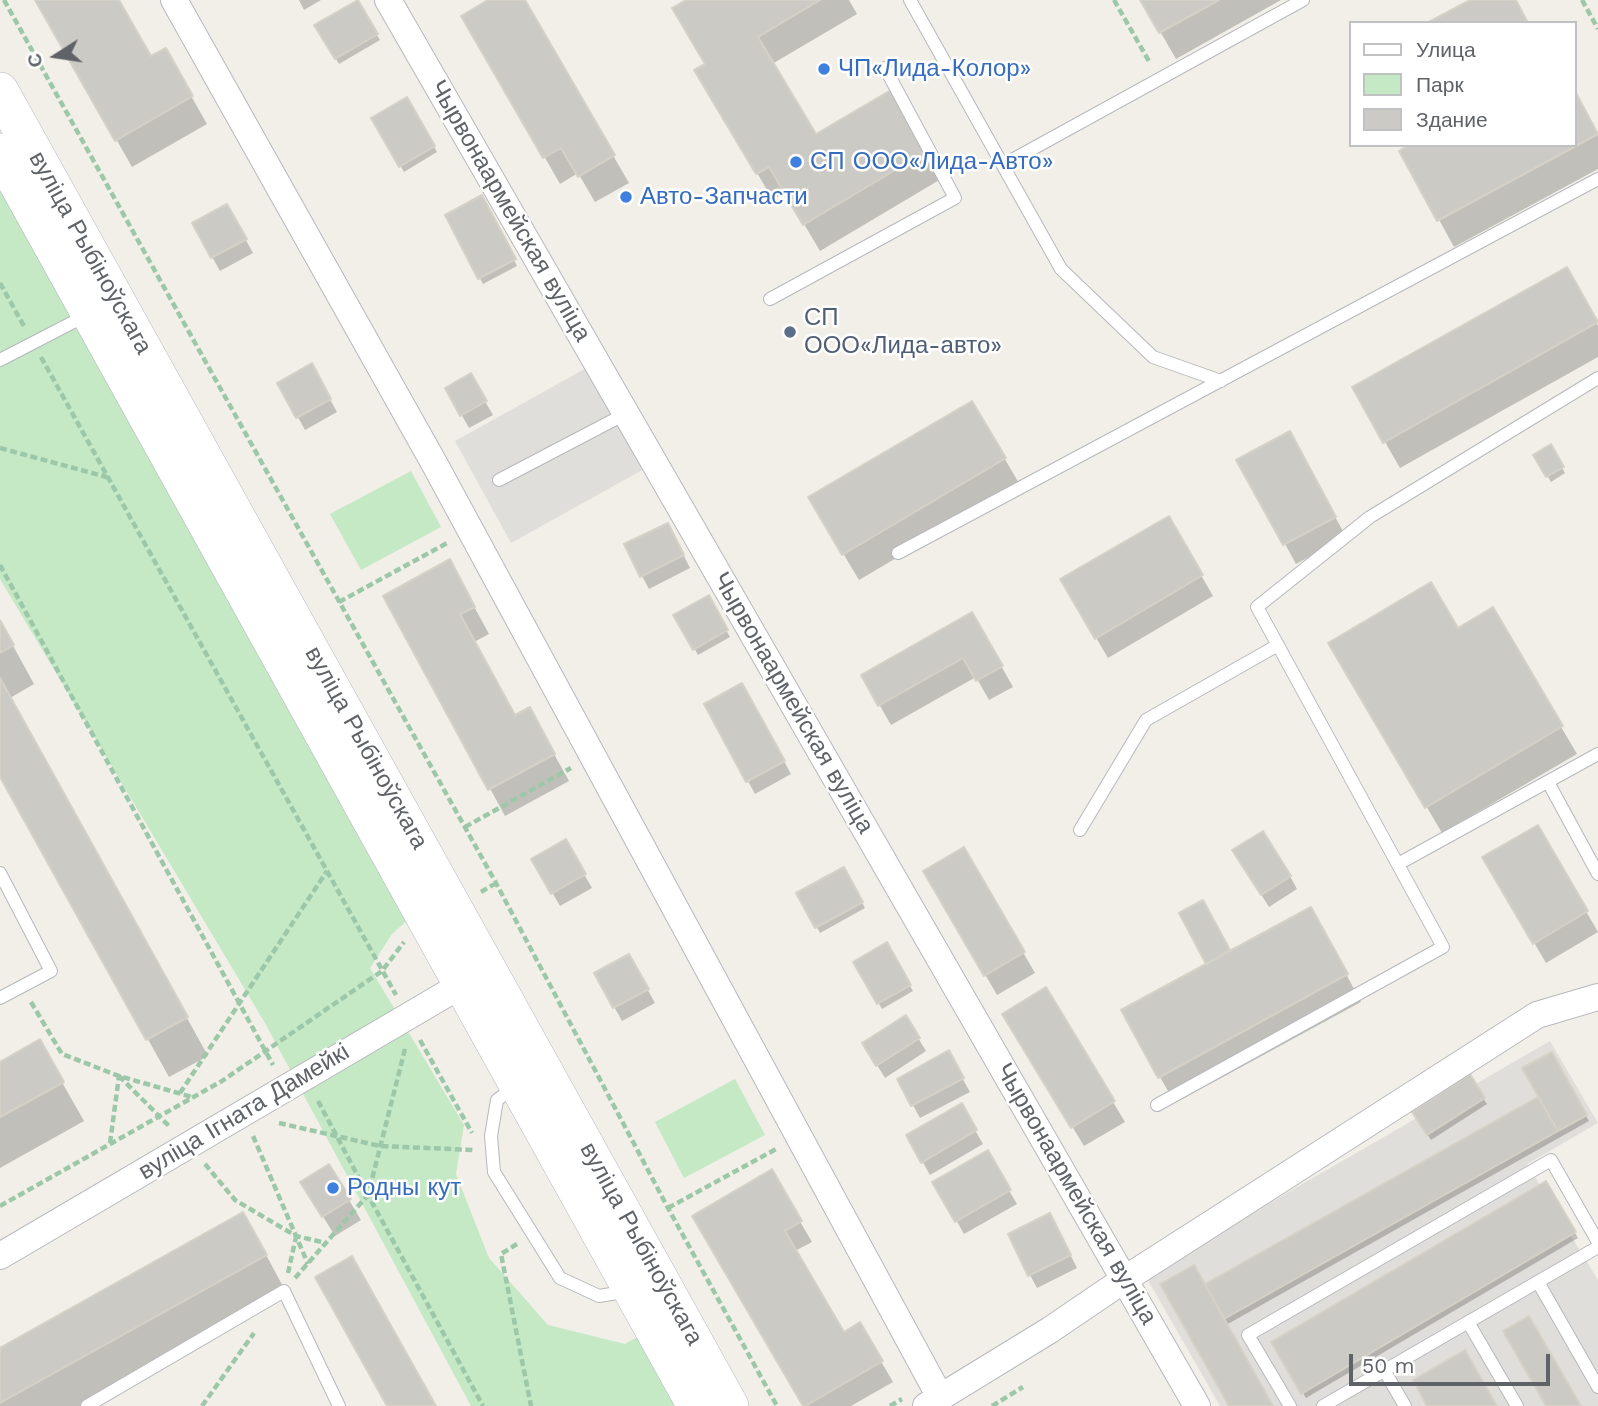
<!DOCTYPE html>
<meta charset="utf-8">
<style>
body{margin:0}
#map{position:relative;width:1598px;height:1406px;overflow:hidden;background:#f1efe8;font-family:"Work Sans",sans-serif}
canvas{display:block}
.legend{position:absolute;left:1349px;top:21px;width:228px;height:126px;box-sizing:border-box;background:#fff;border:2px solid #bfc1c3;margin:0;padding:9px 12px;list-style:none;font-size:21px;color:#5f6368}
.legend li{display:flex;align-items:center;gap:14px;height:35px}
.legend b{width:35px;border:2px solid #bfc1c3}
.north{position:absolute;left:21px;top:21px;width:70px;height:70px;-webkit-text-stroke:5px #fff;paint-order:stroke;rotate:258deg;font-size:19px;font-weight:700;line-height:28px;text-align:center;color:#5f6368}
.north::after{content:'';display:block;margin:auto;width:24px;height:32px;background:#5f6368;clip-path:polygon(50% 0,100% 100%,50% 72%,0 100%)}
.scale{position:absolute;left:1349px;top:1354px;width:201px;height:32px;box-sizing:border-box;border:4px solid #5f6368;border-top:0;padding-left:9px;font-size:21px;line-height:24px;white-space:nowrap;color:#5f6368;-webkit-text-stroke:5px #fff;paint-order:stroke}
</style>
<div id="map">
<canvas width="1598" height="1406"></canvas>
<ul class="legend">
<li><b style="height:9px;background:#fff"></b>Улица</li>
<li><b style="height:19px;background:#c5e8c5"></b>Парк</li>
<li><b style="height:19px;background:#cccac5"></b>Здание</li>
</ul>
<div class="north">С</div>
<div class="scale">50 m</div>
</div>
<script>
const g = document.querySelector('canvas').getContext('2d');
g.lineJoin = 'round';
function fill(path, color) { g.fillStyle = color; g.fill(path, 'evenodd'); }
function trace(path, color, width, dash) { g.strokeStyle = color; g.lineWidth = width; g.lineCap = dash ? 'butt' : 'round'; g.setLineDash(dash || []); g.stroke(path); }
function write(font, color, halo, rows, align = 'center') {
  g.font = font + ' "Work Sans",sans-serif'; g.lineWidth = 5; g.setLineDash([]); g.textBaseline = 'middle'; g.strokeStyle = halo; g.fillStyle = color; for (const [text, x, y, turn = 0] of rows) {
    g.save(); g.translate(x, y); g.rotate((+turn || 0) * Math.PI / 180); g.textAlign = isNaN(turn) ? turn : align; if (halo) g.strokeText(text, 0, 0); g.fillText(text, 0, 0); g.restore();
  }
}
fill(new Path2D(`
 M 590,366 L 646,468 L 511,543 L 455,441 Z
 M 1550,1041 L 1598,1123 L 1527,1164 L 1598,1280 L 1598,1406 L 1220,1406 L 1145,1275 Z`), '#e0deda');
fill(new Path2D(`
 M 0,167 L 420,909 L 392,934 L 370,968 L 464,1125 L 456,1174 L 489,1258 L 548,1325 L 625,1344 L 651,1329 L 694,1406 L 471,1406 L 265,1023 L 0,579 Z
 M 411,471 L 441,527 L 361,570 L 330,514 Z
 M 735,1079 L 765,1135 L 684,1178 L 655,1122 Z`), '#c5e8c5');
fill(new Path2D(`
 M 37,0 L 117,0 L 150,59 L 165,50 L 207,124 L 132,167 Z
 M 299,0 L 321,0 L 304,10 Z
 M 491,0 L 523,0 L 629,183 L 595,202 L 578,173 L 560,184 L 464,16 Z
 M 690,0 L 849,0 L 857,14 L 772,64 L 815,137 L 890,92 L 941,179 L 820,251 L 785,192 L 773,200 L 697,71 L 707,65 Z
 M 1142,0 L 1281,0 L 1176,59 Z
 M 357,2 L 380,40 L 339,64 L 316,26 Z
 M 1575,93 L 1598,135 L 1598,169 L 1454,247 L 1402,152 L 1575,145 Z
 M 407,99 L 437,152 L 404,172 L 373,118 Z
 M 482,198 L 517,266 L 483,284 L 447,215 Z
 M 227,206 L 253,253 L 220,271 L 194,224 Z
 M 1566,270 L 1598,326 L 1598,357 L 1400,468 L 1354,388 Z
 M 311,365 L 337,412 L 305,430 L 279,383 Z
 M 470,376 L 493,415 L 469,428 L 447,389 Z
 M 972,403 L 1020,485 L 859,580 L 810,498 Z
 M 1550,447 L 1565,473 L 1551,482 L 1535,455 Z
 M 1301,453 L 1346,537 L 1296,564 L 1239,460 Z
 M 1168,518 L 1213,596 L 1108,658 L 1062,580 Z
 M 675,538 L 690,568 L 649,589 L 642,576 Z
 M 464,588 L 489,634 L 474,642 L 515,717 L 544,736 L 569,781 L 505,816 L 385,596 Z
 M 708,597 L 730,637 L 698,655 L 676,615 Z
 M 1492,610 L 1577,754 L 1442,833 L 1331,644 L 1457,630 Z
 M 972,614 L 1013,687 L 989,700 L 976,677 L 891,725 L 863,676 Z
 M 0,622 L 34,684 L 10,698 L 208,1056 L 169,1077 L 0,773 Z
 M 742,685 L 791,774 L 755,794 L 706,704 Z
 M 1537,827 L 1598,932 L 1546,963 L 1485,858 Z
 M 565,841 L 592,888 L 560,906 L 533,859 Z
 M 963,849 L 1035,973 L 997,995 L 925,871 Z
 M 1242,864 L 1290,876 L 1297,889 L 1269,907 Z
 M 844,869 L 865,908 L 820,933 L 799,894 Z
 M 1202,902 L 1230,953 L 1325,935 L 1361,1002 L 1175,1103 L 1160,1077 L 1208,964 L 1181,913 Z
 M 886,945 L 913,991 L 882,1009 L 855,962 Z
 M 629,956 L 655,1003 L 622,1021 L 596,974 Z
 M 906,1018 L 926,1051 L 885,1078 L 864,1044 Z
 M 1016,1034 L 1113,1102 L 1125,1122 L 1084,1146 Z
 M 39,1042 L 84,1121 L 0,1168 L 0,1064 Z
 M 948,1053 L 970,1092 L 920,1118 L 899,1079 Z
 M 1551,1054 L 1589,1121 L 1226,1325 L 1271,1406 L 1231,1406 L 1204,1287 L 1541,1098 Z
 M 1469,1077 L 1487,1104 L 1431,1140 L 1414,1113 Z
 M 961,1106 L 983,1144 L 930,1175 L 908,1136 Z
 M 987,1153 L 1017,1204 L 964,1234 L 935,1183 Z
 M 771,1172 L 812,1242 L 795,1251 L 843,1334 L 860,1325 L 893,1382 L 851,1406 L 805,1406 Z
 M 1545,1183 L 1578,1238 L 1306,1398 L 1273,1343 Z
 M 349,1200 L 361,1220 L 335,1236 L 314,1202 Z
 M 1057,1228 L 1077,1268 L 1037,1288 L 1030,1275 Z
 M 265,1253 L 287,1294 L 85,1406 L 0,1406 L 0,1350 Z`), '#0003');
const building = new Path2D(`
 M 35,0 L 119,0 L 151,56 L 166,48 L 193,96 L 115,141 Z
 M 358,0 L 378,34 L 335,59 L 314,25 Z
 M 488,0 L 525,0 L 615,155 L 578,177 L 561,148 L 543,158 L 461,16 Z
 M 686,0 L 820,0 L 758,37 L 816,134 L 891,90 L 927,151 L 803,225 L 769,167 L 756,174 L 694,70 L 705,64 L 672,8 Z
 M 1140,0 L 1219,0 L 1159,33 Z
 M 1470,0 L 1516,0 L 1528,23 L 1427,23 Z
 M 1575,91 L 1598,134 L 1437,221 L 1399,151 L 1410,145 L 1575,145 Z
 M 407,97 L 435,146 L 399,167 L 371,118 Z
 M 482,195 L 516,259 L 478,279 L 445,215 Z
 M 227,204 L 247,239 L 211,258 L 192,223 Z
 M 1567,267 L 1598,322 L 1383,443 L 1352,387 Z
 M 312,363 L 331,399 L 296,418 L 277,383 Z
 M 471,373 L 487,401 L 460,416 L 445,388 Z
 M 972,401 L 1006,458 L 842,555 L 808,497 Z
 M 1290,431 L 1336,517 L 1283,545 L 1236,460 Z
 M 1551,444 L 1564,467 L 1546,477 L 1533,455 Z
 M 1169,516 L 1203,575 L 1095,639 L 1060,579 Z
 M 668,523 L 684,555 L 640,577 L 624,544 Z
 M 450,559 L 475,607 L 460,614 L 515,715 L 530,707 L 555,754 L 488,790 L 383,596 Z
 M 1431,582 L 1458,628 L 1493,607 L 1563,726 L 1425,808 L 1328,643 Z
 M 709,595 L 728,630 L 693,650 L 673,615 Z
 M 972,612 L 1003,666 L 976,681 L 963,658 L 878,706 L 861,675 Z
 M 0,620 L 14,645 L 0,653 Z
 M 0,678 L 188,1017 L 146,1040 L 0,777 Z
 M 742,683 L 785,761 L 746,782 L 704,704 Z
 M 1538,825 L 1588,911 L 1533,944 L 1482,857 Z
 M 1263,831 L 1291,876 L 1261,895 L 1232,850 Z
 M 566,839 L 586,874 L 551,894 L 531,859 Z
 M 964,847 L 1025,952 L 984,976 L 923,871 Z
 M 844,867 L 863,902 L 815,928 L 796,893 Z
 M 1203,900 L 1230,950 L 1206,964 L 1179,913 Z
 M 1311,907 L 1348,974 L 1158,1078 L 1121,1010 Z
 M 887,942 L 911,985 L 877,1004 L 853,962 Z
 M 629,954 L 649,989 L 613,1008 L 594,973 Z
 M 1046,987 L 1115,1101 L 1071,1128 L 1002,1014 Z
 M 906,1015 L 920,1038 L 876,1066 L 862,1043 Z
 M 40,1039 L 64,1082 L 0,1117 L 0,1062 Z
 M 949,1050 L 964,1078 L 911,1106 L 897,1079 Z
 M 1552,1052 L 1587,1115 L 1558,1131 L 1522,1068 Z
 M 1470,1074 L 1485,1098 L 1427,1135 L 1412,1112 Z
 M 1538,1097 L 1558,1131 L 1224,1319 L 1205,1284 Z
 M 962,1103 L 977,1130 L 921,1163 L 906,1135 Z
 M 988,1150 L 1011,1190 L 955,1222 L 932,1182 Z
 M 329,1164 L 351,1199 L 322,1217 L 300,1182 Z
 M 772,1169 L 802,1221 L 785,1231 L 816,1284 L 844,1332 L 860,1322 L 883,1361 L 805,1406 L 803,1406 L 692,1216 Z
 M 1546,1181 L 1576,1232 L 1301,1394 L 1271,1342 Z
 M 243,1212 L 267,1255 L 0,1403 L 0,1348 Z
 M 1050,1213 L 1071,1255 L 1028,1276 L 1008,1234 Z
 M 352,1256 L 436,1406 L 387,1406 L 315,1277 Z
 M 1194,1265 L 1205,1284 L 1273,1406 L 1229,1406 L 1160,1284 Z
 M 1529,1316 L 1581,1406 L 1546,1406 L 1503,1331 Z
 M 1465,1350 L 1497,1406 L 1427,1406 L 1413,1380 Z`);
fill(building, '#cccac5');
trace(building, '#d6d1c6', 2);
const lane = new Path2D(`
 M 910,0 L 1061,269 L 1153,357 L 1221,381
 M 1003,165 L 1303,0
 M 770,299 L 955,198 L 885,68
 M 0,360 L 87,315
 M 499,480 L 627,413
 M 898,553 L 1598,179
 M 1548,782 L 1598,874
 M 1080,830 L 1146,720 L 1278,645
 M 1398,864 L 1598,754
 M 0,873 L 51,971 L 0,998
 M 515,1087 L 497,1100 L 491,1136 L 494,1172 L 560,1278 L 599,1296 L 629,1291
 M 1157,1105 L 1443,947 L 1257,607 L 1370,517 L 1598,378
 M 1538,1282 L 1598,1387
 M 1468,1322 L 1517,1406
 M 1384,1370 L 1405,1406
 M 87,1406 L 284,1291 L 339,1406
 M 1290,1406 L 1248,1335 L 1551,1160 L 1598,1242
 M 1323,1406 L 1598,1247`);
const street = new Path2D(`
 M 174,0 L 434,463 L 940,1397
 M 388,0 L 1197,1406
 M 0,1256 L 475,977
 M 926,1406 L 1050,1330 L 1125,1279 L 1537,1015 L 1598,997`);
const secondary = new Path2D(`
 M 0,91 L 730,1406
 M 0,152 L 696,1406`);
trace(lane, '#b5b8bc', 14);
trace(street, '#b5b8bc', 28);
trace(secondary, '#b6babf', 38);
trace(new Path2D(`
 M 4,0 L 496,883 L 668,1208 L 777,1406
 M 1114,0 L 1150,63
 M 1582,0 L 1598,29
 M 0,283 L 25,328
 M 41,357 L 396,995
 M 0,448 L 107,477
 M 0,565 L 273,1065
 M 339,602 L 449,542
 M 465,827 L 571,768
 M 481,892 L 496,883
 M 31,1002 L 62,1054 L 119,1076 L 192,1097
 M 420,1040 L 472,1133
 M 405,1049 L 368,1195 L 483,1406
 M 119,1076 L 170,1127
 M 180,1093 L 327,871
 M 279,1123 L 380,1146 L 474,1150
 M 253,1136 L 308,1264
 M 110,1143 L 119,1076
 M 205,1164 L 235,1200 L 296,1236 L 326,1243
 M 0,1206 L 222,1081 L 382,971 L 404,942
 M 668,1208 L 778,1148
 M 517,1244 L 501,1254 L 531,1406
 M 288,1273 L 296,1237
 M 295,1278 L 368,1195 L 317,1099
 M 202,1406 L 254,1333
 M 890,1406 L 902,1399
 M 992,1406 L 1023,1387`), '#9cc7a9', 4.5, [7, 3.5]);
trace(lane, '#fff', 12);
trace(street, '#fff', 26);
trace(secondary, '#fff', 37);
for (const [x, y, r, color] of [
 [824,69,7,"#3f7fe0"],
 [796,162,7,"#3f7fe0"],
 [626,197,7,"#3f7fe0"],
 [790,332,7,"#5c6f8a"],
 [333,1188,7,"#3f7fe0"]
]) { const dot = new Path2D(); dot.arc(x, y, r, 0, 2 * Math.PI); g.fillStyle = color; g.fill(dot); trace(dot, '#fff', 2.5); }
write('24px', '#366cbe', '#fff', [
 ["ЧП«Лида-Колор»",838,69],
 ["СП ООО«Лида-Авто»",810,162],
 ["Авто-Запчасти",640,197],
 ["Родны кут",347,1188]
], 'left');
write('24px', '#5f6368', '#fff', [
 ["Чырвонаармейская вуліца",510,211,60],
 ["вуліца Рыбіноўскага",90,253,61],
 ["Чырвонаармейская вуліца",793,703,60],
 ["вуліца Рыбіноўскага",366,748,61],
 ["вуліца Ігната Дамейкі",244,1112,-31],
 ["Чырвонаармейская вуліца",1076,1194,60],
 ["вуліца Рыбіноўскага",641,1244,61]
]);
write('24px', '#4e5e75', '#fff', [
 ["СП",804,318],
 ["ООО«Лида-авто»",804,346]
], 'left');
</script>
